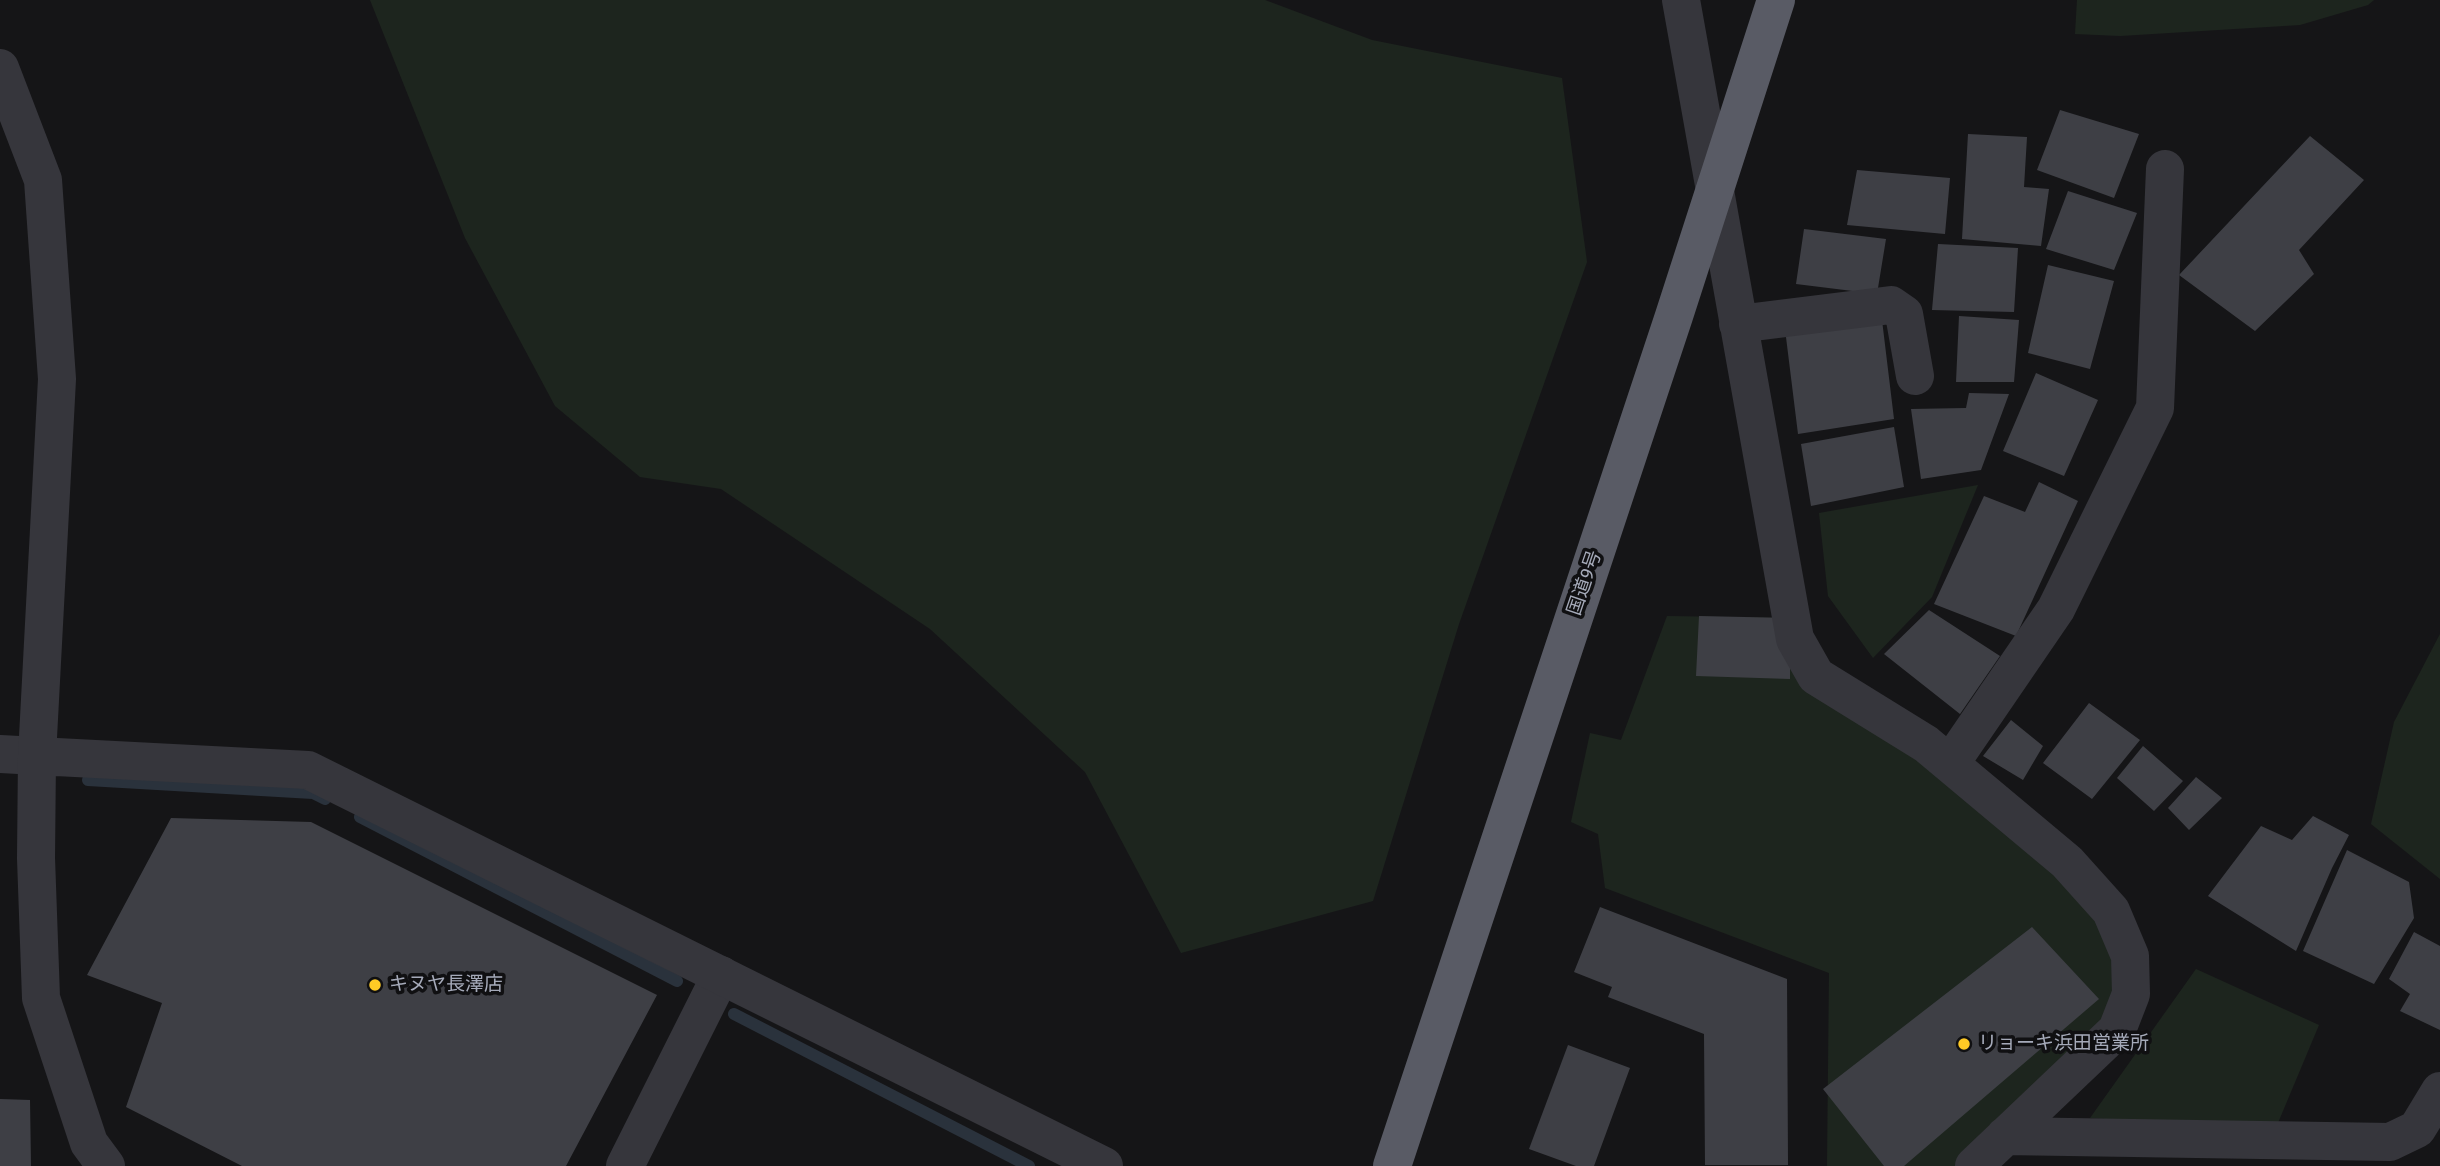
<!DOCTYPE html>
<meta charset="utf-8">
<style>
body{margin:0}
canvas{display:block;background:#151517}
</style>
<canvas width="2440" height="1166"></canvas>
<script>
const g = document.querySelector('canvas').getContext('2d');
g.lineJoin = 'round';
function fill(path, color) { g.fillStyle = color; g.fill(path, 'evenodd'); }
function trace(path, color, width, dash) { g.strokeStyle = color; g.lineWidth = width; g.lineCap = dash ? 'butt' : 'round'; g.setLineDash(dash || []); g.stroke(path); }
function write(font, color, halo, rows, align = 'center') {
  g.font = font + ' "Fira Sans","Noto Sans JP",sans-serif'; g.lineWidth = 7; g.setLineDash([]); g.textBaseline = 'middle'; g.strokeStyle = halo; g.fillStyle = color; for (const [text, x, y, turn = 0] of rows) {
    g.save(); g.translate(x, y); g.rotate((+turn || 0) * Math.PI / 180); g.textAlign = isNaN(turn) ? turn : align; if (halo) g.strokeText(text, 0, 0); g.fillText(text, 0, 0); g.restore();
  }
}
fill(new Path2D(`
 M 370,0 L 1265,0 L 1372,40 L 1562,78 L 1587,262 L 1459,624 L 1373,901 L 1181,953 L 1085,772 L 930,629 L 721,489 L 640,477 L 555,406 L 465,238 Z
 M 2077,0 L 2374,0 L 2368,5 L 2300,25 L 2120,36 L 2075,34 Z
 M 1978,485 L 1932,597 L 1873,658 L 1828,596 L 1819,513 Z
 M 1667,616 L 1790,618 L 1807,676 L 2102,901 L 2121,1019 L 1963,1166 L 1827,1166 L 1829,973 L 1605,888 L 1598,834 L 1571,822 L 1590,733 L 1621,740 Z
 M 2440,634 L 2440,879 L 2371,824 L 2394,722 Z
 M 2196,969 L 2319,1025 L 2275,1130 L 2090,1118 Z`), '#1d251e');
trace(new Path2D(`
 M 88,780 L 313,793 L 325,799
 M 360,817 L 677,981
 M 734,1014 L 1029,1166`), '#2a323c', 12);
fill(new Path2D(`
 M 2060,110 L 2139,134 L 2114,198 L 2037,170 Z
 M 1968,134 L 2027,137 L 2024,187 L 2049,189 L 2041,246 L 1962,239 Z
 M 2310,136 L 2364,180 L 2299,250 L 2314,274 L 2255,331 L 2179,275 Z
 M 1857,170 L 1950,178 L 1945,234 L 1847,225 Z
 M 2068,191 L 2137,213 L 2114,270 L 2046,249 Z
 M 1804,229 L 1886,239 L 1877,294 L 1796,284 Z
 M 1938,244 L 2018,248 L 2014,312 L 1932,310 Z
 M 2048,265 L 2114,281 L 2090,369 L 2028,353 Z
 M 1959,316 L 2019,320 L 2014,382 L 1956,382 Z
 M 1882,320 L 1894,419 L 1798,434 L 1785,329 Z
 M 2036,373 L 2098,400 L 2064,476 L 2003,451 Z
 M 1969,393 L 2009,394 L 1981,470 L 1921,479 L 1911,409 L 1966,408 Z
 M 1894,427 L 1904,487 L 1811,506 L 1801,444 Z
 M 2039,482 L 2078,501 L 2016,636 L 1934,604 L 1984,496 L 2025,512 Z
 M 1929,610 L 2000,656 L 1960,714 L 1884,654 Z
 M 1699,616 L 1790,618 L 1790,679 L 1696,676 Z
 M 2089,703 L 2140,740 L 2092,799 L 2043,763 Z
 M 2011,720 L 2043,746 L 2023,780 L 1983,756 Z
 M 2143,746 L 2183,781 L 2154,811 L 2117,778 Z
 M 2196,777 L 2222,798 L 2189,830 L 2168,808 Z
 M 2313,816 L 2349,835 L 2332,868 L 2296,951 L 2208,896 L 2261,826 L 2292,840 Z
 M 171,818 L 311,822 L 657,995 L 566,1166 L 242,1166 L 126,1107 L 162,1003 L 87,975 Z
 M 2347,850 L 2409,882 L 2414,918 L 2374,984 L 2303,951 Z
 M 1600,907 L 1787,979 L 1788,1165 L 1705,1165 L 1704,1034 L 1608,997 L 1612,987 L 1574,972 Z
 M 2032,927 L 2099,999 L 1904,1166 L 1884,1166 L 1823,1089 Z
 M 2414,932 L 2440,946 L 2440,1030 L 2400,1011 L 2410,994 L 2389,979 Z
 M 1568,1045 L 1630,1068 L 1594,1166 L 1576,1166 L 1529,1149 Z
 M 0,1099 L 30,1100 L 31,1166 L 0,1166 Z`), '#3e3f45');
trace(new Path2D(`
 M 1681,0 L 1795,639 L 1816,676 L 1926,744 L 2067,862 L 2111,911 L 2130,956 L 2131,994 L 2117,1030 L 1974,1166
 M 1738,324 L 1891,305 L 1904,314 L 1915,376
 M 0,754 L 37,756
 M 1950,764 L 2056,609 L 2155,408 L 2165,169
 M 2005,1136 L 2390,1142 L 2417,1129 L 2440,1091
 M 625,1166 L 721,975`), '#36363c', 38);
trace(new Path2D(`
 M 0,68 L 43,180 L 57,379 L 37,756 L 36,858 L 41,998 L 89,1143 L 106,1166
 M 37,756 L 308,770 L 1104,1166`), '#36363c', 38);
trace(new Path2D(`
 M 1392,1166 L 1674,316 L 1776,0`), '#595b65', 38);
for (const [x, y, r, color] of [
 [375,985,7,"#ffca25"],
 [1964,1044,7,"#ffca25"]
]) { const dot = new Path2D(); dot.arc(x, y, r, 0, 2 * Math.PI); g.fillStyle = color; g.fill(dot); trace(dot, '#101012', 2.5); }
write('19px', '#a5aab9', '#101012', [
 ["国道9号",1585,583,-71]
]);
write('19px', '#a5aab9', '#101012', [
 ["キヌヤ長澤店",389,985],
 ["リョーキ浜田営業所",1978,1044]
], 'left');
</script>
